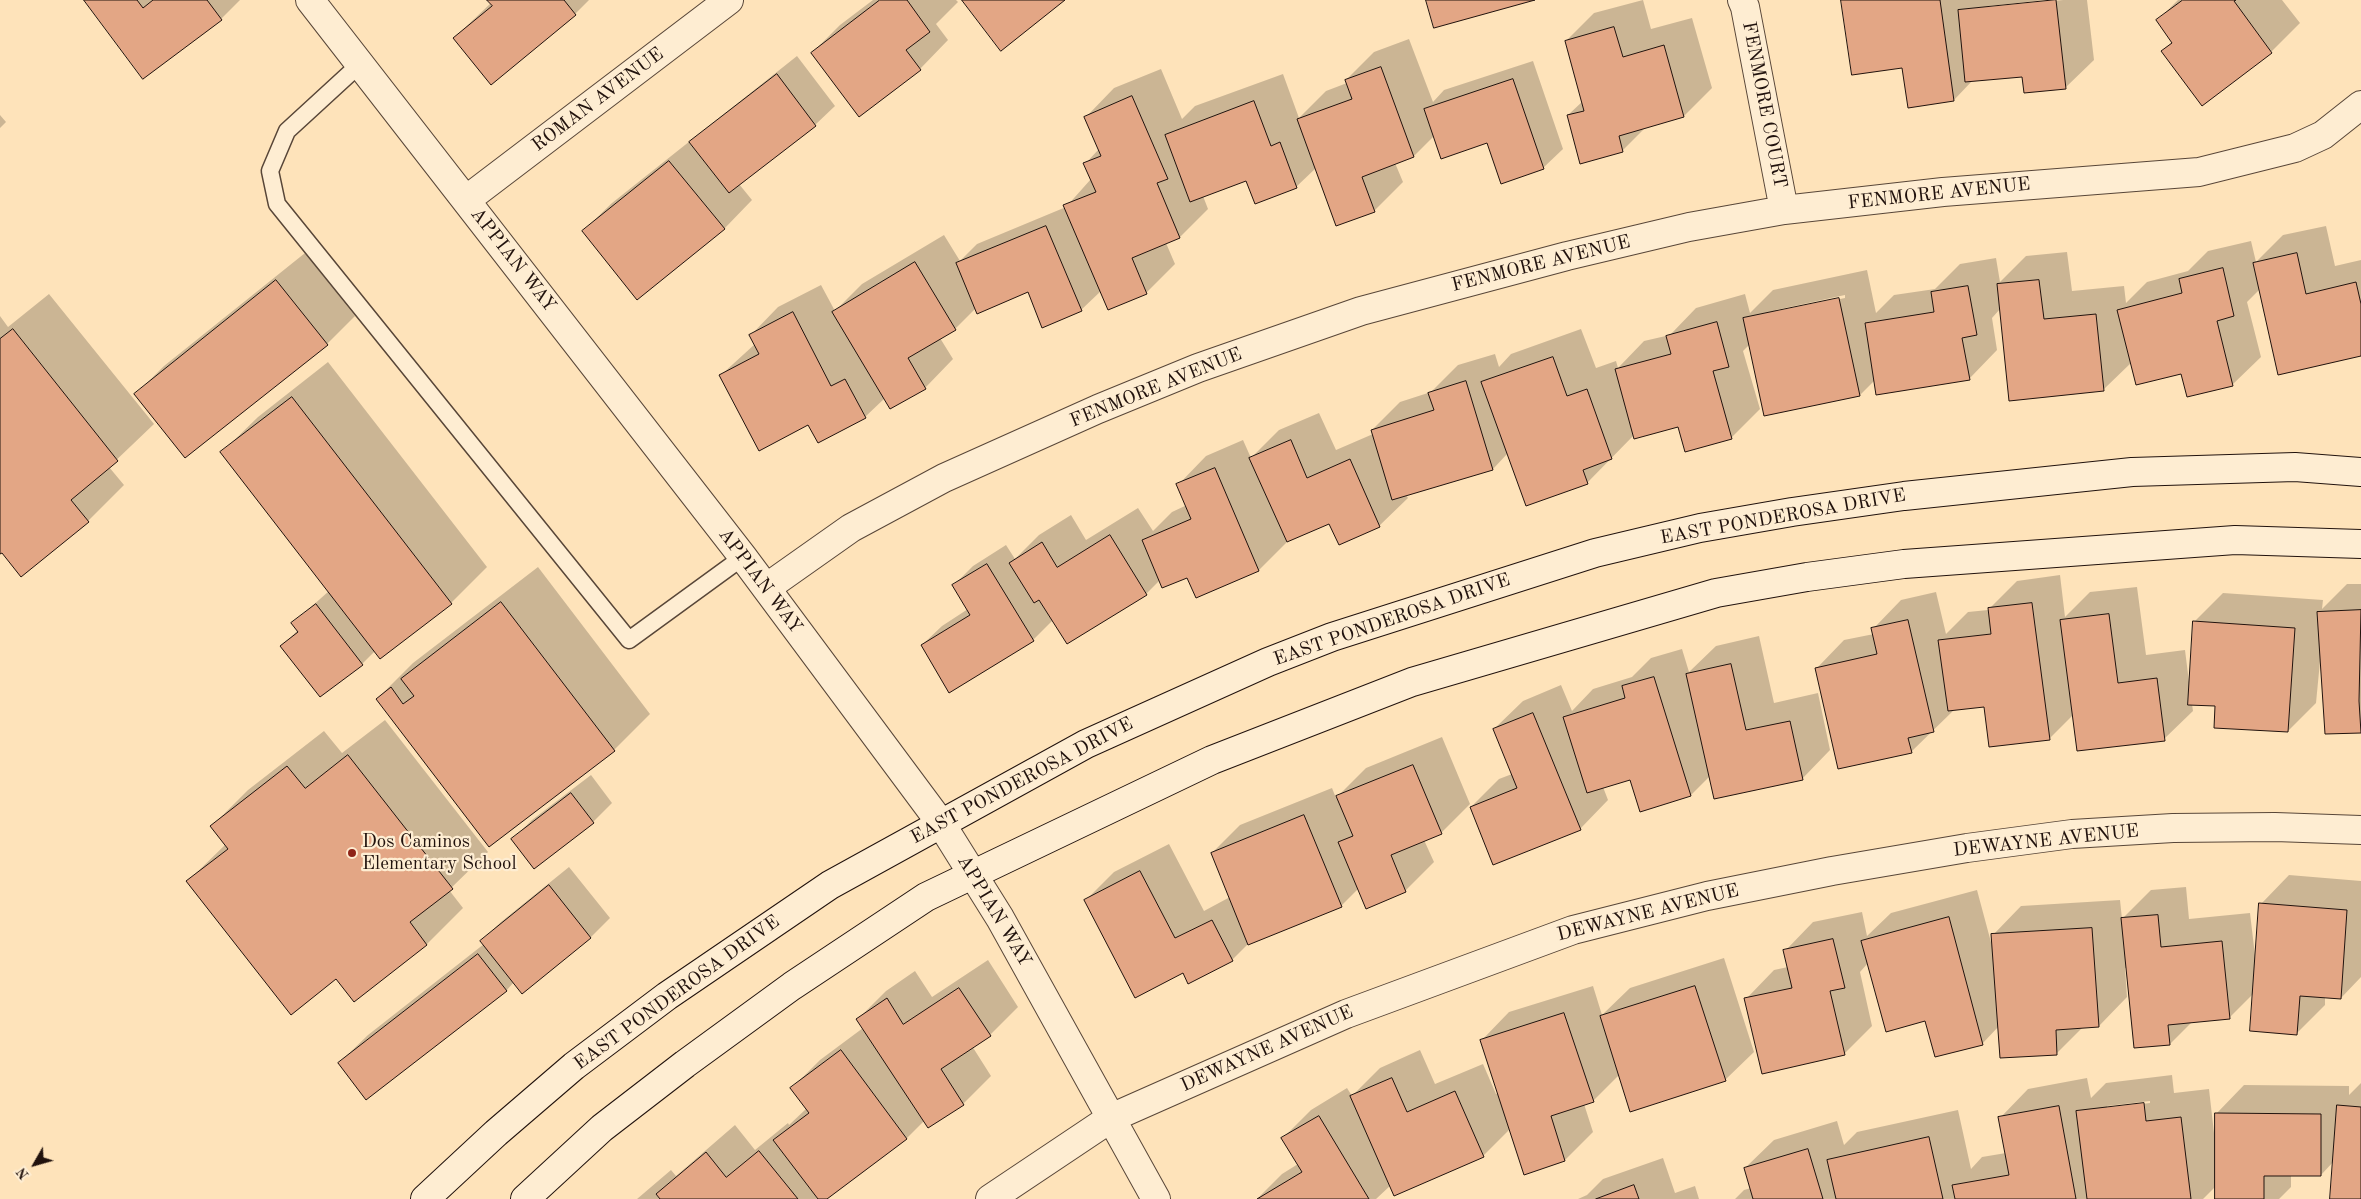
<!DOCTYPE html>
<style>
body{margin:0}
#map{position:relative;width:2361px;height:1199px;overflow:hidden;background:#fee3ba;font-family:"Old Standard TT",serif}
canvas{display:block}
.north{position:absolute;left:10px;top:1139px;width:50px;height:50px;-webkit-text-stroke:4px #feedd2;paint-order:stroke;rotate:232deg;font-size:14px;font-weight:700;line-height:20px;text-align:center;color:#21120d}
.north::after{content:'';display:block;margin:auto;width:18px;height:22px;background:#21120d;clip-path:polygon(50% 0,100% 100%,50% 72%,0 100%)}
</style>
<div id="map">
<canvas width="2361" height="1199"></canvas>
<div class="north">N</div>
</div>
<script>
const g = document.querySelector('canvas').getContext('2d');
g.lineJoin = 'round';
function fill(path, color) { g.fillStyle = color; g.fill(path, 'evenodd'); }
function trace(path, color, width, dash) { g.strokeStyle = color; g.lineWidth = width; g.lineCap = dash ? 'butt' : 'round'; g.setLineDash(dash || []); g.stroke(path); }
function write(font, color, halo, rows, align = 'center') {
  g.font = font + ' "Old Standard TT",serif'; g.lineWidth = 4.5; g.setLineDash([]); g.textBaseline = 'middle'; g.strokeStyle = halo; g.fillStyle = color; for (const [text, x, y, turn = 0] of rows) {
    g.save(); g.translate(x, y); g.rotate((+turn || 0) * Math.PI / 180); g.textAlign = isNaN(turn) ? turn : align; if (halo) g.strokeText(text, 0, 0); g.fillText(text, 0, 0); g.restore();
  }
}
fill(new Path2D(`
 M 86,0 L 240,0 L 221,19 Z
 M 489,0 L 589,0 L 575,14 L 454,38 L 491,3 Z
 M 873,0 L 956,0 L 958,2 L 936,24 L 948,40 L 920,69 L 859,115 L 812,53 L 840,25 Z
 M 1643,0 L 1651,29 L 1692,18 L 1712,88 L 1684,116 L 1646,127 L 1622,151 L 1568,115 L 1583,101 L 1566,41 L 1594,13 Z
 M 1843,0 L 2045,0 L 1989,6 L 1989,8 L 2063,0 L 2087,0 L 2094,60 L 2065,88 L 2023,75 L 1973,80 L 1954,100 L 1903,66 Z
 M 2178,0 L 2282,0 L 2300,23 L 2271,52 L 2202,104 L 2162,51 L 2173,41 L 2157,21 Z
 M 1409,39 L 1433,102 L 1444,90 L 1533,61 L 1563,149 L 1543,168 L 1488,142 L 1434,136 L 1414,156 L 1395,163 L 1403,182 L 1374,211 L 1316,168 L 1296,187 L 1247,180 L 1203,196 L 1208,209 L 1180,237 L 1166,243 L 1175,264 L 1146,293 L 1101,291 L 1081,310 L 1029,291 L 976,308 L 955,329 L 940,338 L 953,359 L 925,388 L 885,398 L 865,417 L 809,424 L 721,375 L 755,344 L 750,336 L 778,307 L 821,285 L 835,311 L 862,284 L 944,235 L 960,261 L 977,244 L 1066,207 L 1091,179 L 1085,164 L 1099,149 L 1086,117 L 1114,88 L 1161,69 L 1182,119 L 1195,106 L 1283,74 L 1299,118 L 1326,91 L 1347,83 L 1346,80 L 1374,52 Z
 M 797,56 L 835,106 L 815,125 L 739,184 L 752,200 L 724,229 L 583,231 L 612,203 Z
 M 0,115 L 6,122 L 0,128 Z
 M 2326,226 L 2335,266 L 2361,260 L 2361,355 L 2260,289 L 2247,302 L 2261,357 L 2232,385 L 2132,362 L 2104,389 L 2010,399 L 2000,309 L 1992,318 L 1997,350 L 1969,379 L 1875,380 L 1860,395 L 1765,414 L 1750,344 L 1743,351 L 1760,409 L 1731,438 L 1679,426 L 1634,435 L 1587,483 L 1508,453 L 1493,469 L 1406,495 L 1408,498 L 1379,526 L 1330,522 L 1287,542 L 1259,570 L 1197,596 L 1188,576 L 1160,580 L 1146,594 L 1053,620 L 1033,640 L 922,645 L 942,626 L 968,609 L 954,585 L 973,566 L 1006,545 L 1015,559 L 1039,535 L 1071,515 L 1086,540 L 1138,508 L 1153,531 L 1172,512 L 1187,505 L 1178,485 L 1206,456 L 1243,440 L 1251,458 L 1279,430 L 1319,413 L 1336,450 L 1373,434 L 1372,430 L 1400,402 L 1431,392 L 1458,365 L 1495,354 L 1499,367 L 1511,354 L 1581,329 L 1596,368 L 1616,361 L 1618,368 L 1644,341 L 1670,335 L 1696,308 L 1745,294 L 1750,313 L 1773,290 L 1867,270 L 1876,313 L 1894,295 L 1935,289 L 1960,264 L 1996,258 L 2000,282 L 2026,256 L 2067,252 L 2072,291 L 2124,286 L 2126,303 L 2147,282 L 2188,271 L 2208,251 L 2251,241 L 2256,262 L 2283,235 ZM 1845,295 L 1845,298 L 1776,312 L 1776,310 Z
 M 305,253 L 355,316 L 327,344 L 136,394 L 164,366 Z
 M 49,294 L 154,424 L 109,467 L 124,485 L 88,521 L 21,575 L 2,551 L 0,553 L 0,316 L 8,327 Z
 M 328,362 L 487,567 L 451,603 L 375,651 L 362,664 L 320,695 L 282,646 L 298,630 L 293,623 L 329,591 L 222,452 L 258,417 Z
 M 538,567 L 650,714 L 614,750 L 377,699 L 413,663 Z
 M 2060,575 L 2065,617 L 2090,592 L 2137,587 L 2146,655 L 2185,650 L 2189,682 L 2194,622 L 2223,593 L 2323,600 L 2322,609 L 2347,584 L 2361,584 L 2361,731 L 2321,651 L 2316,703 L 2288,731 L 2216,705 L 2192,704 L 2193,711 L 2164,739 L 2074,714 L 2049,739 L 1985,706 L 1955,709 L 1911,752 L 1816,669 L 1844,640 L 1874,634 L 1873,629 L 1901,600 L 1936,592 L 1946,634 L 1968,612 L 1988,610 L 2017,581 Z
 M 1759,636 L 1774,703 L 1818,693 L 1830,750 L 1802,779 L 1710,776 L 1691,795 L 1631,778 L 1603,787 L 1608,800 L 1580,829 L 1471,807 L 1499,779 L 1512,774 L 1494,729 L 1523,701 L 1561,685 L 1572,711 L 1593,689 L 1632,677 L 1651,658 L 1682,649 L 1689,672 L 1716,646 Z
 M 385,720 L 488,852 L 449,890 L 463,908 L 427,944 L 354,1000 L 337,978 L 188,881 L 226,844 L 212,826 L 248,790 L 324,731 L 342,753 Z
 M 1442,737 L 1470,804 L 1441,833 L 1424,840 L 1434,862 L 1406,890 L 1367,907 L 1359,888 L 1341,906 L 1249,943 L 1232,960 L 1183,971 L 1086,900 L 1114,872 L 1169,844 L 1204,911 L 1230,897 L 1212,853 L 1240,825 L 1332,788 L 1336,798 L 1366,768 Z
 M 591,775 L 612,803 L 593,822 L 513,839 L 532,820 Z
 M 569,867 L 610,918 L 591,937 L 514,982 L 506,991 L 339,1063 L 368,1035 L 484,944 L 481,941 L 501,922 Z
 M 2289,875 L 2361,881 L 2361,977 L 2341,998 L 2325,996 L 2325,1005 L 2296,1034 L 2254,993 L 2229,1018 L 2192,1022 L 2170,1044 L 2127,968 L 2125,968 L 2127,997 L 2099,1026 L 2083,1027 L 2057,1053 L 1999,1026 L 1982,1044 L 1926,1020 L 1868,963 L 1860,972 L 1872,1026 L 1844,1054 L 1746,999 L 1774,970 L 1788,967 L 1785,951 L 1813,922 L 1862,912 L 1867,936 L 1891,913 L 1977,890 L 1992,946 L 1993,935 L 2021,906 L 2120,900 L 2122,919 L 2151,890 L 2186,887 L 2189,919 L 2250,913 L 2256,964 L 2261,904 Z
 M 1724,958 L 1754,1052 L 1725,1080 L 1620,1074 L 1593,1101 L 1584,1104 L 1593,1132 L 1565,1160 L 1510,1129 L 1483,1156 L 1391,1185 L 1376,1199 L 1257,1199 L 1282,1174 L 1298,1164 L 1283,1138 L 1311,1110 L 1347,1088 L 1352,1096 L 1380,1068 L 1420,1050 L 1435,1084 L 1483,1064 L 1496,1094 L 1498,1093 L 1481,1041 L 1509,1012 L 1593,986 L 1602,1015 L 1630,988 Z
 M 988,960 L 1018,1007 L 990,1035 L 972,1046 L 991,1076 L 963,1104 L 924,1121 L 907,1138 L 825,1199 L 637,1199 L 671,1170 L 676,1176 L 735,1125 L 755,1150 L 788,1123 L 789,1125 L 807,1108 L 792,1088 L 820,1060 L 863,1028 L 858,1019 L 886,991 L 915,971 L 932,997 Z
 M 2172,1075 L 2174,1093 L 2209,1089 L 2214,1133 L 2216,1114 L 2244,1085 L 2349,1086 L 2349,1095 L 2361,1083 L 2361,1199 L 2332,1199 L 2334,1161 L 2321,1175 L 2291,1175 L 2291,1187 L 2279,1199 L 2216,1199 L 2216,1186 L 2203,1199 L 1735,1199 L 1744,1190 L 1751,1188 L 1745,1168 L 1774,1140 L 1837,1121 L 1844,1145 L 1857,1132 L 1958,1110 L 1971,1169 L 1982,1157 L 2006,1153 L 2000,1118 L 2028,1089 L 2087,1078 L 2091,1098 L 2106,1083 ZM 2150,1101 L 2150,1103 L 2107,1108 L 2107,1106 Z
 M 1663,1158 L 1675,1193 L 1695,1186 L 1699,1199 L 1578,1199 L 1587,1195 L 1603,1179 Z`), '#0003');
const building = new Path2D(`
 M 84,0 L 137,0 L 143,8 L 153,0 L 207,0 L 222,20 L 143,79 Z
 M 487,0 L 564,0 L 576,15 L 491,85 L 453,38 L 492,6 Z
 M 880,0 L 907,0 L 930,32 L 906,50 L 921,70 L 859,117 L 811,53 Z
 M 962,0 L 1065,0 L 1001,51 Z
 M 1426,0 L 1535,0 L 1434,28 Z
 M 1841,0 L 1940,0 L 1954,101 L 1908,108 L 1902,68 L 1852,75 Z
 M 2056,0 L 2066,89 L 2024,93 L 2022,77 L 1965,82 L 1958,10 Z
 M 2183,0 L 2236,0 L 2234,1 L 2272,53 L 2202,106 L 2161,51 L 2172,43 L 2156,20 Z
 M 1614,27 L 1623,57 L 1664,45 L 1684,117 L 1619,136 L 1623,152 L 1580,164 L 1567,115 L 1584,111 L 1565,41 Z
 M 1381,67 L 1414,157 L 1362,177 L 1375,212 L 1336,226 L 1297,119 L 1352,99 L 1345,80 Z
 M 777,74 L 816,126 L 729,193 L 689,142 Z
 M 1513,79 L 1544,169 L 1501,184 L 1487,143 L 1441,159 L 1424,109 Z
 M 1132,96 L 1168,179 L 1157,183 L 1180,238 L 1132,258 L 1147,294 L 1108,310 L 1063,205 L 1096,192 L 1083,163 L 1101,156 L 1084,117 Z
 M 1254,101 L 1271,146 L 1280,142 L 1297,188 L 1255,204 L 1246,181 L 1190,202 L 1165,135 Z
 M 669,161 L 725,229 L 637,300 L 582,231 Z
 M 1046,226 L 1082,311 L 1042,328 L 1028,292 L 977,314 L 956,263 Z
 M 2297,253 L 2306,294 L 2356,282 L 2361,304 L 2361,356 L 2278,375 L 2253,263 Z
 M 915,262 L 956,330 L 908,358 L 926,389 L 890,409 L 832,312 Z
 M 2223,268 L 2234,316 L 2217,321 L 2233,386 L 2187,397 L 2181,374 L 2136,385 L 2117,310 L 2182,293 L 2179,279 Z
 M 276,280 L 328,345 L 185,458 L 134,394 Z
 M 2039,280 L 2044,319 L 2096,314 L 2104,391 L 2009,401 L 1997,284 Z
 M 1968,286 L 1977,335 L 1962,338 L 1970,380 L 1876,395 L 1865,323 L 1934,312 L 1931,292 Z
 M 1839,298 L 1860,396 L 1764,416 L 1743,318 Z
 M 793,312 L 831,386 L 845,379 L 866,418 L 818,443 L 808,425 L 759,451 L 719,375 L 759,354 L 749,335 Z
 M 1717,322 L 1729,367 L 1713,371 L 1732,439 L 1685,452 L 1678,427 L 1634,439 L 1615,369 L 1671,354 L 1666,336 Z
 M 13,329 L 118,461 L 71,500 L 89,522 L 21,577 L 2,553 L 0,554 L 0,339 Z
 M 1553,357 L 1567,396 L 1587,389 L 1612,459 L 1583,470 L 1588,484 L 1526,506 L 1481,382 Z
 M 1466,381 L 1493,470 L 1392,500 L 1371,430 L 1434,410 L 1428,393 Z
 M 292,397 L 452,604 L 380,659 L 220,452 Z
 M 1291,440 L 1307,478 L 1350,459 L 1380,527 L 1339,545 L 1329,524 L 1287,542 L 1249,458 Z
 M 1215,468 L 1259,571 L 1196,598 L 1187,578 L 1162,588 L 1142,540 L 1191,519 L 1176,484 Z
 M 1110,535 L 1147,595 L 1067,644 L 1039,600 L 1034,603 L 1009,563 L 1042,542 L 1057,567 Z
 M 987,564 L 1034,641 L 949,693 L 921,645 L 970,615 L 952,585 Z
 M 501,602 L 615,751 L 489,847 L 376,699 L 391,687 L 403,704 L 414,696 L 401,679 Z
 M 2032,603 L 2050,740 L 1989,747 L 1984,707 L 1948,711 L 1938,640 L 1991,634 L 1988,608 Z
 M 316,604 L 363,665 L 320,697 L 280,646 L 298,632 L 291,623 Z
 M 2361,610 L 2359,701 L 2361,733 L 2325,734 L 2317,612 Z
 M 2109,614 L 2118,683 L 2157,678 L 2165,741 L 2077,751 L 2060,620 Z
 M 1908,620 L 1934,732 L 1908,738 L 1912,753 L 1838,769 L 1815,668 L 1877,654 L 1871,628 Z
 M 2193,621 L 2295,628 L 2288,732 L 2214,728 L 2215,706 L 2188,705 Z
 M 1731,664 L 1746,730 L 1790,721 L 1803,780 L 1714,799 L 1686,674 Z
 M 1654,677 L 1691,796 L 1640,812 L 1630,780 L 1587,793 L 1563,717 L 1625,698 L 1622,686 Z
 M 1533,713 L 1581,830 L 1493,865 L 1470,807 L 1517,788 L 1493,729 Z
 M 348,755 L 453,889 L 410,922 L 427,945 L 354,1002 L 336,979 L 291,1015 L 186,881 L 228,849 L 210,826 L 287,766 L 305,788 Z
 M 1413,765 L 1442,834 L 1391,855 L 1406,892 L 1366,909 L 1338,842 L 1353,836 L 1336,796 Z
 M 571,793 L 594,823 L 534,869 L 511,839 Z
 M 1304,815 L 1342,907 L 1248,945 L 1211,853 Z
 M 1140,871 L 1175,938 L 1212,920 L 1233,961 L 1188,984 L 1183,973 L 1135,998 L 1084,900 Z
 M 549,885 L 591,938 L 522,994 L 480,941 Z
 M 2259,903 L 2347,910 L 2341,999 L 2300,996 L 2297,1035 L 2250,1031 Z
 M 2158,915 L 2161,947 L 2222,941 L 2230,1019 L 2168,1025 L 2170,1045 L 2134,1048 L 2121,918 Z
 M 1949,917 L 1983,1045 L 1935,1057 L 1925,1021 L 1886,1032 L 1861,941 Z
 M 2092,928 L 2099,1027 L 2056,1030 L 2057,1055 L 2000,1058 L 1991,934 Z
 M 1833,939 L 1845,988 L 1830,991 L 1845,1055 L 1762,1074 L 1744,998 L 1792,988 L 1783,950 Z
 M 478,954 L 507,991 L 366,1100 L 338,1063 Z
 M 1695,986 L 1726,1081 L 1630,1112 L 1600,1016 Z
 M 959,988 L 991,1036 L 941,1069 L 964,1105 L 928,1128 L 856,1019 L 887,998 L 903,1024 Z
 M 1564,1013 L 1594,1102 L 1551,1116 L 1565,1161 L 1524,1175 L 1480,1040 Z
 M 841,1050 L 907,1139 L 827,1199 L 818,1199 L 773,1140 L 809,1113 L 790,1088 Z
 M 1392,1078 L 1407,1112 L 1455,1091 L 1484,1157 L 1394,1196 L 1350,1096 Z
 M 2144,1103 L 2146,1121 L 2181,1117 L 2191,1199 L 2087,1199 L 2076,1111 Z
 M 2337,1105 L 2361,1107 L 2361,1199 L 2330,1199 Z
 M 2059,1106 L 2076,1199 L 1955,1199 L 1952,1185 L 2009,1175 L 1998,1117 Z
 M 2215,1113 L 2321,1114 L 2321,1176 L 2264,1176 L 2264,1199 L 2215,1199 Z
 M 1319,1116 L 1369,1199 L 1257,1199 L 1302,1172 L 1281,1138 Z
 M 1929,1137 L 1943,1199 L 1836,1199 L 1827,1160 Z
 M 1808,1149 L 1823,1199 L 1753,1199 L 1744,1168 Z
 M 759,1151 L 798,1199 L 660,1199 L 656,1194 L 706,1152 L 726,1177 Z
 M 1634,1185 L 1639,1199 L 1596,1199 Z`);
fill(building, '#e3a685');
trace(building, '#21120d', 1);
const lane = new Path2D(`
 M 360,64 L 287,131 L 270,171 L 277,204 L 629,640 L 743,557`);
const street = new Path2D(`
 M 310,0 L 743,557 L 940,822 L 1000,918 L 1156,1199
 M 1742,0 L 1745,7 L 1784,210
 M 466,200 L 729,0
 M 766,588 L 851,528 L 944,478 L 1098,409 L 1198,368 L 1361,311 L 1567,256 L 1689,227 L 1784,210 L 1943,192 L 2199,172 L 2295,148 L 2323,135 L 2361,105
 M 990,1199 L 1111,1118 L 1346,1014 L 1573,930 L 1707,896 L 1832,871 L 1967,848 L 2072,834 L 2173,828 L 2275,827 L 2361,830`);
const secondary = new Path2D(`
 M 425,1199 L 496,1133 L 574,1066 L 667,996 L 830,885 L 1086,744 L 1268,662 L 1332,637 L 1595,553 L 1700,528 L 1792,512 L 1904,496 L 2132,472 L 2295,467 L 2361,472
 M 525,1199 L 602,1128 L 685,1064 L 792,986 L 926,897 L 1212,760 L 1412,682 L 1716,593 L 1807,577 L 1904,564 L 2235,540 L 2361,544`);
trace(lane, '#584638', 19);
trace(street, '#584638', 30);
trace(secondary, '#21120d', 30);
trace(lane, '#feedd2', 16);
trace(street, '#feedd2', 28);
trace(secondary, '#feedd2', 28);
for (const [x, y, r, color] of [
 [352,853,5,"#8f2418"]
]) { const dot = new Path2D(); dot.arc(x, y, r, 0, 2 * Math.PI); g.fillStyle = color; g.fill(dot); trace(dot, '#feedd2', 2); }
write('19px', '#21120d', '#feedd2', [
 ["ROMAN AVENUE",598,100,-37],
 ["FENMORE COURT",1764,105,79],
 ["FENMORE AVENUE",1939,194,-6],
 ["APPIAN WAY",513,260,52],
 ["FENMORE AVENUE",1541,264,-14],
 ["FENMORE AVENUE",1156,388,-22],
 ["EAST PONDEROSA DRIVE",1783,517,-10],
 ["APPIAN WAY",760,581,53],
 ["EAST PONDEROSA DRIVE",1392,620,-19],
 ["EAST PONDEROSA DRIVE",1022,781,-28],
 ["DEWAYNE AVENUE",2046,841,-6],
 ["APPIAN WAY",994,911,59],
 ["DEWAYNE AVENUE",1648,913,-14],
 ["EAST PONDEROSA DRIVE",677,993,-36],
 ["DEWAYNE AVENUE",1267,1049,-24]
]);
write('19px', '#21120d', '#feedd2', [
 ["Dos Caminos",362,842],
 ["Elementary School",362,864]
], 'left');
</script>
